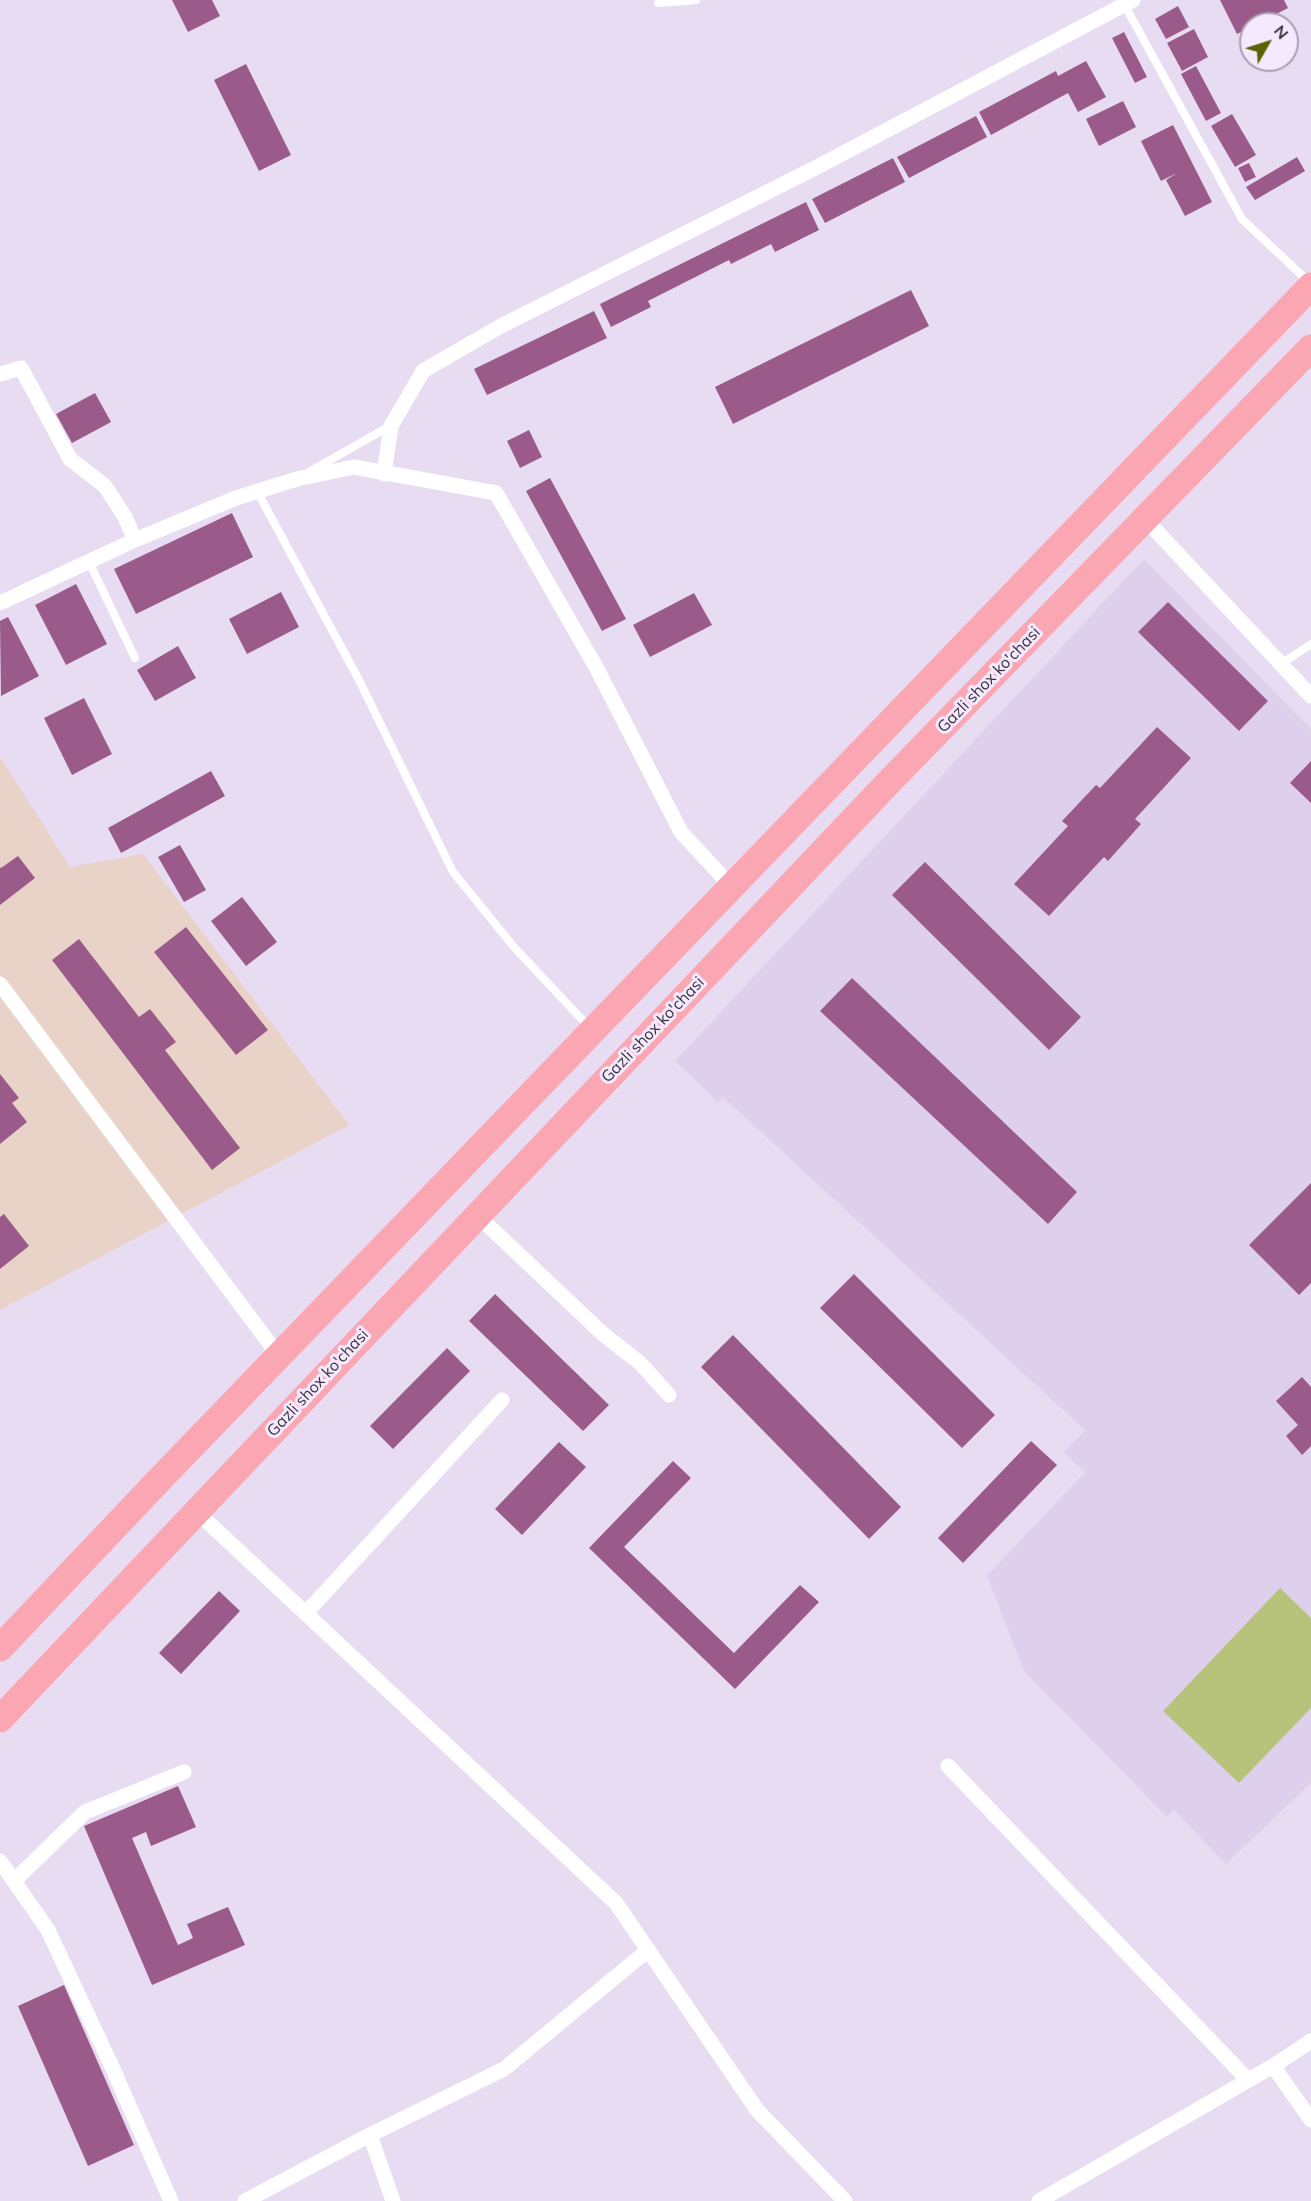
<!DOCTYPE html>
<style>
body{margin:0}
#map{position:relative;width:1311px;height:2201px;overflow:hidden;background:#e7dcf1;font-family:Mulish,sans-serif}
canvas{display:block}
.north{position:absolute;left:1239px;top:12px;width:60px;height:60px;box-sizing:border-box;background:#f4e9fe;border:2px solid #a8a0b0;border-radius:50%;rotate:51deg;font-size:16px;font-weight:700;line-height:24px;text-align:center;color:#37333b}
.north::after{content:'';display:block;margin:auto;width:21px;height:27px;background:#596302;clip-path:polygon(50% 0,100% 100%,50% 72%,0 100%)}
</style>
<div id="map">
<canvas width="1311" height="2201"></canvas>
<div class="north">N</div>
</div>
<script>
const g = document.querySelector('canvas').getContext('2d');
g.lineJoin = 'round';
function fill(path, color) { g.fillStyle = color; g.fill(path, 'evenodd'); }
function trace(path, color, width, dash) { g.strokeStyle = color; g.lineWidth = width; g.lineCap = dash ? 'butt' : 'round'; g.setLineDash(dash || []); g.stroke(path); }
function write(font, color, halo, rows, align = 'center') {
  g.font = font + ' Mulish,sans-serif'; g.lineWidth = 6; g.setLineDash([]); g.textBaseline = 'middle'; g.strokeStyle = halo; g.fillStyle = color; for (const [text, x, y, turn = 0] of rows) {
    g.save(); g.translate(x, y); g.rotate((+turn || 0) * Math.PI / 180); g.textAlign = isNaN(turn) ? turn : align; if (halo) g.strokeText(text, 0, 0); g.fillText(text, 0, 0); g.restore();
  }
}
fill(new Path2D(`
 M 1144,559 L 1311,729 L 1311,1783 L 1226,1864 L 1174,1810 L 1167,1817 L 1024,1671 L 987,1576 L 1085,1472 L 1064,1452 L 1085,1430 L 723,1097 L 718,1102 L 675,1061 Z`), '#ded0ec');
fill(new Path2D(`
 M 0,757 L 70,867 L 143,854 L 349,1125 L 0,1310 Z`), '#e9d2c7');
fill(new Path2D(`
 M 1280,1588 L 1311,1618 L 1311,1708 L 1239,1783 L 1163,1711 Z`), '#b7c37b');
fill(new Path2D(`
 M 172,0 L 212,0 L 220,16 L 188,32 Z
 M 1220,0 L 1284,0 L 1288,8 L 1257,24 L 1251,24 L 1251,27 L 1237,34 Z
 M 1178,6 L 1189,27 L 1166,39 L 1155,19 Z
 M 1194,29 L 1208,57 L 1182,71 L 1167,43 Z
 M 1124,32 L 1147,77 L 1135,83 L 1112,38 Z
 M 1086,61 L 1106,97 L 1078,112 L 1068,93 L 991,135 L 979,112 L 1056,71 L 1058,76 Z
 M 246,64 L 291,155 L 259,171 L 214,80 Z
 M 1196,66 L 1221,113 L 1206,121 L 1181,74 Z
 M 1123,101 L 1136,127 L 1099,146 L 1086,119 Z
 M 1232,114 L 1256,155 L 1235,167 L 1211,126 Z
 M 976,116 L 987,137 L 909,178 L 897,157 Z
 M 1173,125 L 1212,202 L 1185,216 L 1166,180 L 1177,173 L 1161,181 L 1141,141 Z
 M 1297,157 L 1305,171 L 1255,200 L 1246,187 Z
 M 893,158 L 905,182 L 825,223 L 812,199 Z
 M 1249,163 L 1256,177 L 1245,182 L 1238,168 Z
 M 806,202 L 819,230 L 775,252 L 771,244 L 731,264 L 729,260 L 648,301 L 651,307 L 611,327 L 600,304 Z
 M 911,290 L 929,326 L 733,424 L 715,387 Z
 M 594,311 L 607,338 L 487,395 L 474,369 Z
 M 95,393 L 111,422 L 72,443 L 56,414 Z
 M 529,430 L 542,457 L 520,468 L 507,441 Z
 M 550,478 L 626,619 L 602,631 L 526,491 Z
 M 232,513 L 253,557 L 136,614 L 114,569 Z
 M 76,584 L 107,644 L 66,665 L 35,605 Z
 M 281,592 L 299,627 L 247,654 L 229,619 Z
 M 694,593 L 712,625 L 650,657 L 633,625 Z
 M 1168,602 L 1268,701 L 1239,731 L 1138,632 Z
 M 8,617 L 39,676 L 1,696 L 0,621 Z
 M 178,646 L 196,678 L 155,701 L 137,670 Z
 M 84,698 L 112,754 L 72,775 L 44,718 Z
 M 1157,727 L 1191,758 L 1135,819 L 1141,824 L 1108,861 L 1104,857 L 1049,916 L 1014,884 L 1068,826 L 1062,821 L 1096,785 L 1100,788 Z
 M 1311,761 L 1311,803 L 1290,783 Z
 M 211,771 L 225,796 L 121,853 L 108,828 Z
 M 180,845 L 206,890 L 184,902 L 158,857 Z
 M 18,856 L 35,878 L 0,905 L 0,867 L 1,868 Z
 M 925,862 L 1081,1017 L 1049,1050 L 892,895 Z
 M 242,897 L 277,942 L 246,966 L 211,921 Z
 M 186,927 L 268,1030 L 236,1055 L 154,952 Z
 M 79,939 L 139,1017 L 150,1009 L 176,1042 L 165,1050 L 240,1148 L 212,1170 L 52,960 Z
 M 852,978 L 1077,1192 L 1048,1224 L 820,1011 Z
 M 0,1074 L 19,1098 L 12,1103 L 27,1122 L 0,1144 Z
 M 1311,1183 L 1311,1283 L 1299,1295 L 1249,1245 Z
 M 4,1214 L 29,1246 L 0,1269 L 0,1217 Z
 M 854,1274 L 995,1415 L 962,1448 L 820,1308 Z
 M 495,1294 L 609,1405 L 583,1431 L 469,1321 Z
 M 733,1335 L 901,1507 L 869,1539 L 701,1367 Z
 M 447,1348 L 470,1371 L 393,1449 L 370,1426 Z
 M 1302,1377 L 1311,1387 L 1311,1446 L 1302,1455 L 1286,1436 L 1298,1425 L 1276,1401 Z
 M 1031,1441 L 1057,1465 L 963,1563 L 938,1538 Z
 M 559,1442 L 586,1467 L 522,1535 L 495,1509 Z
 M 673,1461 L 691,1478 L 624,1547 L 734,1653 L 800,1585 L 819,1602 L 735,1689 L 589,1548 Z
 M 219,1591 L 240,1611 L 181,1674 L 159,1653 Z
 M 178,1786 L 196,1827 L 151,1846 L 146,1832 L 132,1838 L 178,1945 L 193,1938 L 187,1924 L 228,1907 L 245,1945 L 152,1985 L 84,1826 Z
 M 64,1985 L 134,2145 L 88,2166 L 18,2006 Z`), '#9a5b8a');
trace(new Path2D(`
 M 658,3 L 696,0
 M 1124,4 L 1242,219 L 1310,283
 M 309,472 L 390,426
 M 257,491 L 359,680 L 453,872 L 514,947 L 589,1027
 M 89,562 L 135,658
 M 1281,664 L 1311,644`), '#fff', 8);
trace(new Path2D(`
 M 0,374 L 21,368 L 70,459 L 105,486 L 125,517 L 135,540
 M 384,474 L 391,426 L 423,371 L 499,327 L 819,166 L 1133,0
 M 1146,520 L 1311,696
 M 0,603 L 135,540 L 236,498 L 297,479 L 354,467 L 496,493 L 596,667 L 681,832 L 731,886
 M 0,984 L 279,1356
 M 477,1215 L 603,1334 L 640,1363 L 669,1395
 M 197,1512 L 616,1903 L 757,2110 L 845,2201
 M 306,1613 L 502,1400
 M 948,1766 L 1248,2080
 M 0,1861 L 48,1930 L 113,2069 L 171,2201
 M 15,1880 L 85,1812 L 184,1772
 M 1273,2066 L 1311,2120
 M 245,2201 L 370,2135
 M 393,2201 L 370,2135 L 504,2069 L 648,1950
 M 1039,2201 L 1273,2066 L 1311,2041`), '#fff', 15);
trace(new Path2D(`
 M 0,1648 L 163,1476 L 1311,286
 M 0,1719 L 888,783 L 1311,348`), '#faa6b3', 27);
write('16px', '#37333b', '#f4e9fe', [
 ["Gazli shox ko'chasi",989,680,-46],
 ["Gazli shox ko'chasi",653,1030,-46],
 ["Gazli shox ko'chasi",318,1383,-47]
]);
</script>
